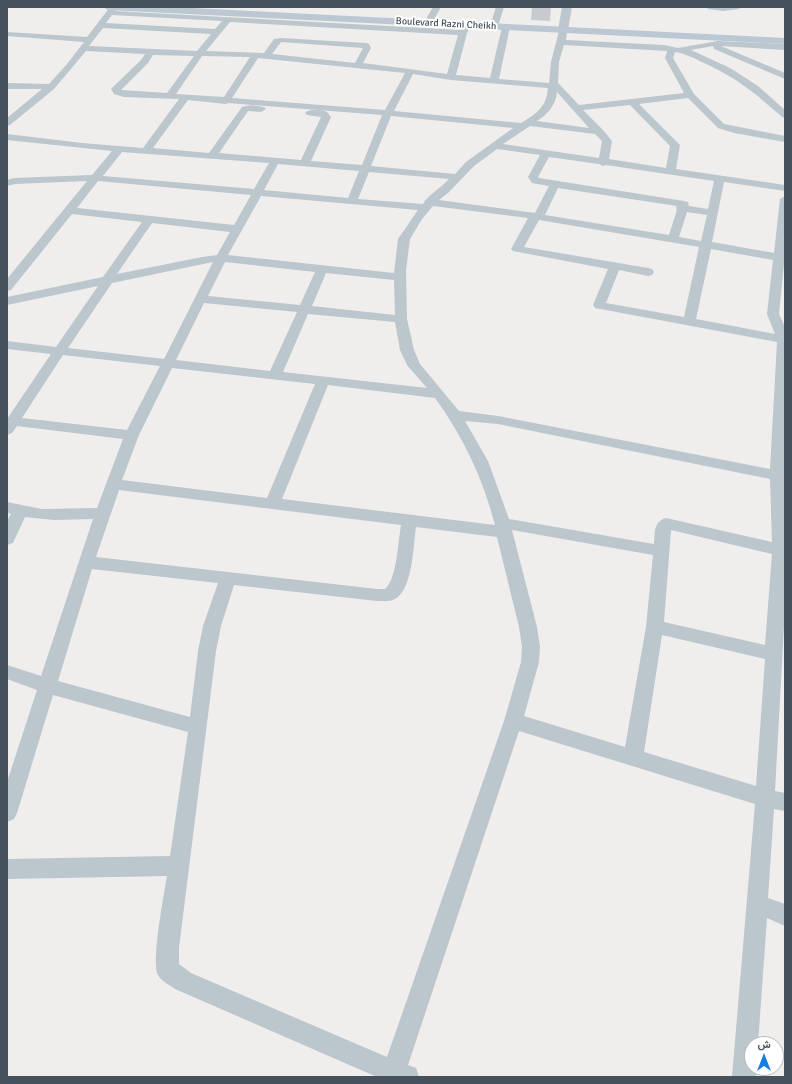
<!DOCTYPE html>
<meta charset="utf-8">
<style>
body{margin:0}
#map{position:relative;width:792px;height:1084px;overflow:hidden;background:#f0eded;font-family:Signika,Vazirmatn,sans-serif}
canvas{display:block}
.frame{position:absolute;inset:0;border:8px solid #46525b;pointer-events:none}
.north{position:absolute;left:744px;top:1036px;width:40px;height:40px;box-sizing:border-box;background:#fff;border:1px solid #b5babd;border-radius:50%;rotate:0deg;font-size:11px;font-weight:700;line-height:16px;text-align:center;color:#46525b}
.north::after{content:'';display:block;margin:auto;width:14px;height:18px;background:#187edf;clip-path:polygon(50% 0,100% 100%,50% 72%,0 100%)}
</style>
<div id="map">
<canvas width="792" height="1084"></canvas>
<div class="frame"></div>
<div class="north">ش</div>
</div>
<script>
const g = document.querySelector('canvas').getContext('2d');
g.lineJoin = 'round';
function fill(path, color) { g.fillStyle = color; g.fill(path, 'evenodd'); }
function write(font, color, halo, rows, align = 'center') {
  g.font = font + ' Signika,sans-serif'; g.lineWidth = 4; g.setLineDash([]); g.textBaseline = 'middle'; g.strokeStyle = halo; g.fillStyle = color; for (const [text, x, y, turn = 0] of rows) {
    g.save(); g.translate(x, y); g.rotate((+turn || 0) * Math.PI / 180); g.textAlign = isNaN(turn) ? turn : align; if (halo) g.strokeText(text, 0, 0); g.fillText(text, 0, 0); g.restore();
  }
}
fill(new Path2D(`
 M 532,7 L 551,7 L 550,21 L 531,20 Z`), '#c7cbd0');
fill(new Path2D(`
 M 110,7 L 118,7 L 115,11 L 460,30 L 464,23 L 467,23 L 471,25 L 467,33 L 456,75 L 490,78 L 502,27 L 506,25 L 510,27 L 499,79 L 549,83 L 551,62 L 559,31 L 563,29 L 567,31 L 566,40 L 664,45 L 678,48 L 718,41 L 785,44 L 785,50 L 721,46 L 785,73 L 785,79 L 714,49 L 713,46 L 691,50 L 730,68 L 758,86 L 785,110 L 785,118 L 782,117 C 755,93 737,78 704,63 C 694,58 686,54 675,52 L 673,58 L 694,94 L 724,124 L 785,136 L 785,142 L 734,133 L 718,128 L 688,98 L 639,104 L 680,145 L 676,169 L 785,185 L 785,191 L 724,182 L 712,242 L 774,253 L 780,199 L 785,196 L 785,254 L 779,314 L 785,327 L 785,608 L 775,791 L 785,793 L 785,811 L 774,809 L 768,898 L 785,904 L 785,926 L 767,918 L 758,1044 L 752,1044 L 752,1068 L 757,1068 L 756,1077 L 732,1077 L 755,804 L 519,731 L 408,1065 L 416,1068 L 419,1077 L 377,1077 L 175,989 C 170,985 161,981 158,975 C 151,961 164,895 167,876 L 7,879 L 7,859 L 170,856 L 188,732 L 53,695 L 17,813 L 14,819 L 7,822 L 7,782 L 37,690 L 7,679 L 7,665 L 41,676 L 93,519 L 54,520 L 25,517 L 13,543 L 7,545 L 7,521 L 11,514 L 7,512 L 7,502 L 42,509 L 97,508 L 123,439 L 17,426 L 12,433 L 7,435 L 7,419 L 51,354 L 7,349 L 7,341 L 56,347 L 98,286 L 7,305 L 7,297 L 103,277 L 142,222 L 72,214 L 11,290 L 7,291 L 7,279 L 87,181 L 15,184 L 7,186 L 7,180 L 14,178 L 92,175 L 112,151 L 7,140 L 7,134 L 82,143 L 143,148 L 179,99 L 124,97 L 114,94 L 111,89 L 113,87 L 141,60 L 145,54 L 86,51 L 54,89 L 10,125 L 7,126 L 7,118 L 42,89 L 7,89 L 7,83 L 49,84 L 67,64 L 84,42 L 7,36 L 7,32 L 87,37 ZM 112,15 L 222,21 L 215,29 L 106,23 ZM 230,22 L 458,35 L 447,74 L 363,63 L 371,48 L 369,44 L 366,43 L 281,38 L 274,39 L 264,53 L 206,51 ZM 103,28 L 211,34 L 197,51 L 89,46 ZM 281,42 L 363,48 L 355,63 L 272,54 ZM 564,45 L 667,51 L 665,58 L 684,93 L 579,105 L 558,83 L 559,62 ZM 153,55 L 194,56 L 167,93 L 121,90 L 148,63 ZM 202,56 L 250,57 L 224,97 L 176,94 ZM 258,58 L 405,73 L 385,110 L 232,98 ZM 413,74 L 451,80 L 548,88 C 546,108 537,113 521,123 L 394,111 ZM 557,92 L 589,128 L 537,121 C 547,115 556,105 557,92 ZM 188,100 L 226,104 L 228,103 L 382,115 L 362,165 L 311,161 L 331,117 L 327,112 C 321,110 310,108 305,113 L 307,115 L 321,117 L 301,160 L 219,153 L 248,111 L 261,112 L 266,109 L 264,107 L 251,105 L 242,107 L 209,153 L 153,148 ZM 630,105 L 670,146 L 666,168 L 609,159 L 612,141 L 603,130 L 583,110 ZM 391,116 L 513,128 L 466,162 L 455,174 L 371,166 ZM 530,126 L 595,134 L 602,141 L 599,158 L 503,144 ZM 497,149 L 540,155 L 528,177 L 532,183 L 549,186 L 535,213 L 439,200 L 448,193 L 474,166 ZM 122,152 L 269,163 L 254,189 L 103,176 ZM 549,157 L 599,164 L 603,166 L 606,165 L 714,181 L 708,209 L 689,206 L 688,202 L 684,201 L 539,178 L 538,177 ZM 278,164 L 359,171 L 348,198 L 264,190 ZM 369,172 L 449,179 C 443,186 426,197 423,204 L 358,199 ZM 98,181 L 251,195 L 234,225 L 77,208 ZM 558,188 L 677,206 L 676,208 L 677,210 L 669,235 L 545,215 ZM 261,196 L 418,210 L 398,239 L 394,273 L 228,255 ZM 433,206 L 528,218 L 511,249 L 513,251 L 608,269 L 593,305 L 595,308 L 777,342 L 770,469 L 498,416 L 459,411 L 420,364 L 414,350 L 407,319 L 406,270 L 410,239 L 422,219 ZM 687,212 L 707,215 L 701,241 L 679,237 ZM 539,220 L 699,247 L 684,317 L 606,303 L 619,270 L 648,276 L 652,275 L 654,272 L 652,269 L 648,268 L 524,247 ZM 152,223 L 230,232 L 217,255 L 202,257 L 117,274 ZM 711,249 L 773,260 L 767,314 L 775,334 L 696,319 ZM 213,262 L 164,359 L 68,348 L 112,283 ZM 225,262 L 315,272 L 300,305 L 208,296 ZM 326,273 L 394,280 L 395,315 L 312,306 ZM 204,303 L 297,312 L 270,371 L 176,360 ZM 308,314 L 395,322 L 400,350 L 407,365 L 427,388 L 283,372 ZM 63,355 L 160,366 L 127,430 L 22,418 ZM 172,368 L 315,384 L 267,498 L 122,480 L 139,435 ZM 328,385 L 435,398 C 463,436 483,479 495,525 L 282,499 ZM 465,421 L 498,424 L 770,479 L 772,542 L 666,518 C 653,522 655,533 654,544 L 509,519 L 488,461 ZM 119,490 L 401,525 C 398,541 397,579 385,589 L 377,589 L 96,557 ZM 416,527 L 497,537 L 519,627 L 522,647 L 521,662 L 504,721 L 387,1057 L 191,973 L 179,964 L 179,948 L 216,651 L 221,626 L 234,585 L 377,601 C 383,601 390,602 395,599 C 413,589 413,546 416,527 ZM 512,530 L 653,555 L 646,627 L 625,747 L 524,716 L 539,662 L 540,647 L 537,627 ZM 671,530 L 772,554 L 765,645 L 664,622 ZM 92,569 L 218,583 L 203,626 L 198,651 L 190,717 L 58,681 ZM 662,635 L 765,659 L 756,786 L 644,752 Z
 M 433,7 L 441,7 L 433,21 L 427,21 L 426,19 Z
 M 496,7 L 504,7 L 499,23 L 495,25 L 491,23 Z
 M 707,7 L 740,7 L 739,9 L 723,11 L 708,9 Z`), '#bbc6cd');
fill(new Path2D(`
 M 562,7 L 572,7 L 568,30 L 563,33 L 558,30 Z`), '#bbc6cd');
fill(new Path2D(`
 M 103,7 L 172,7 L 785,38 L 785,44 L 108,10 Z`), '#bbc7d2');
write('10px', '#46525b', '#fff', [
 ["Boulevard Razni Cheikh",446,24,3]
]);
</script>
